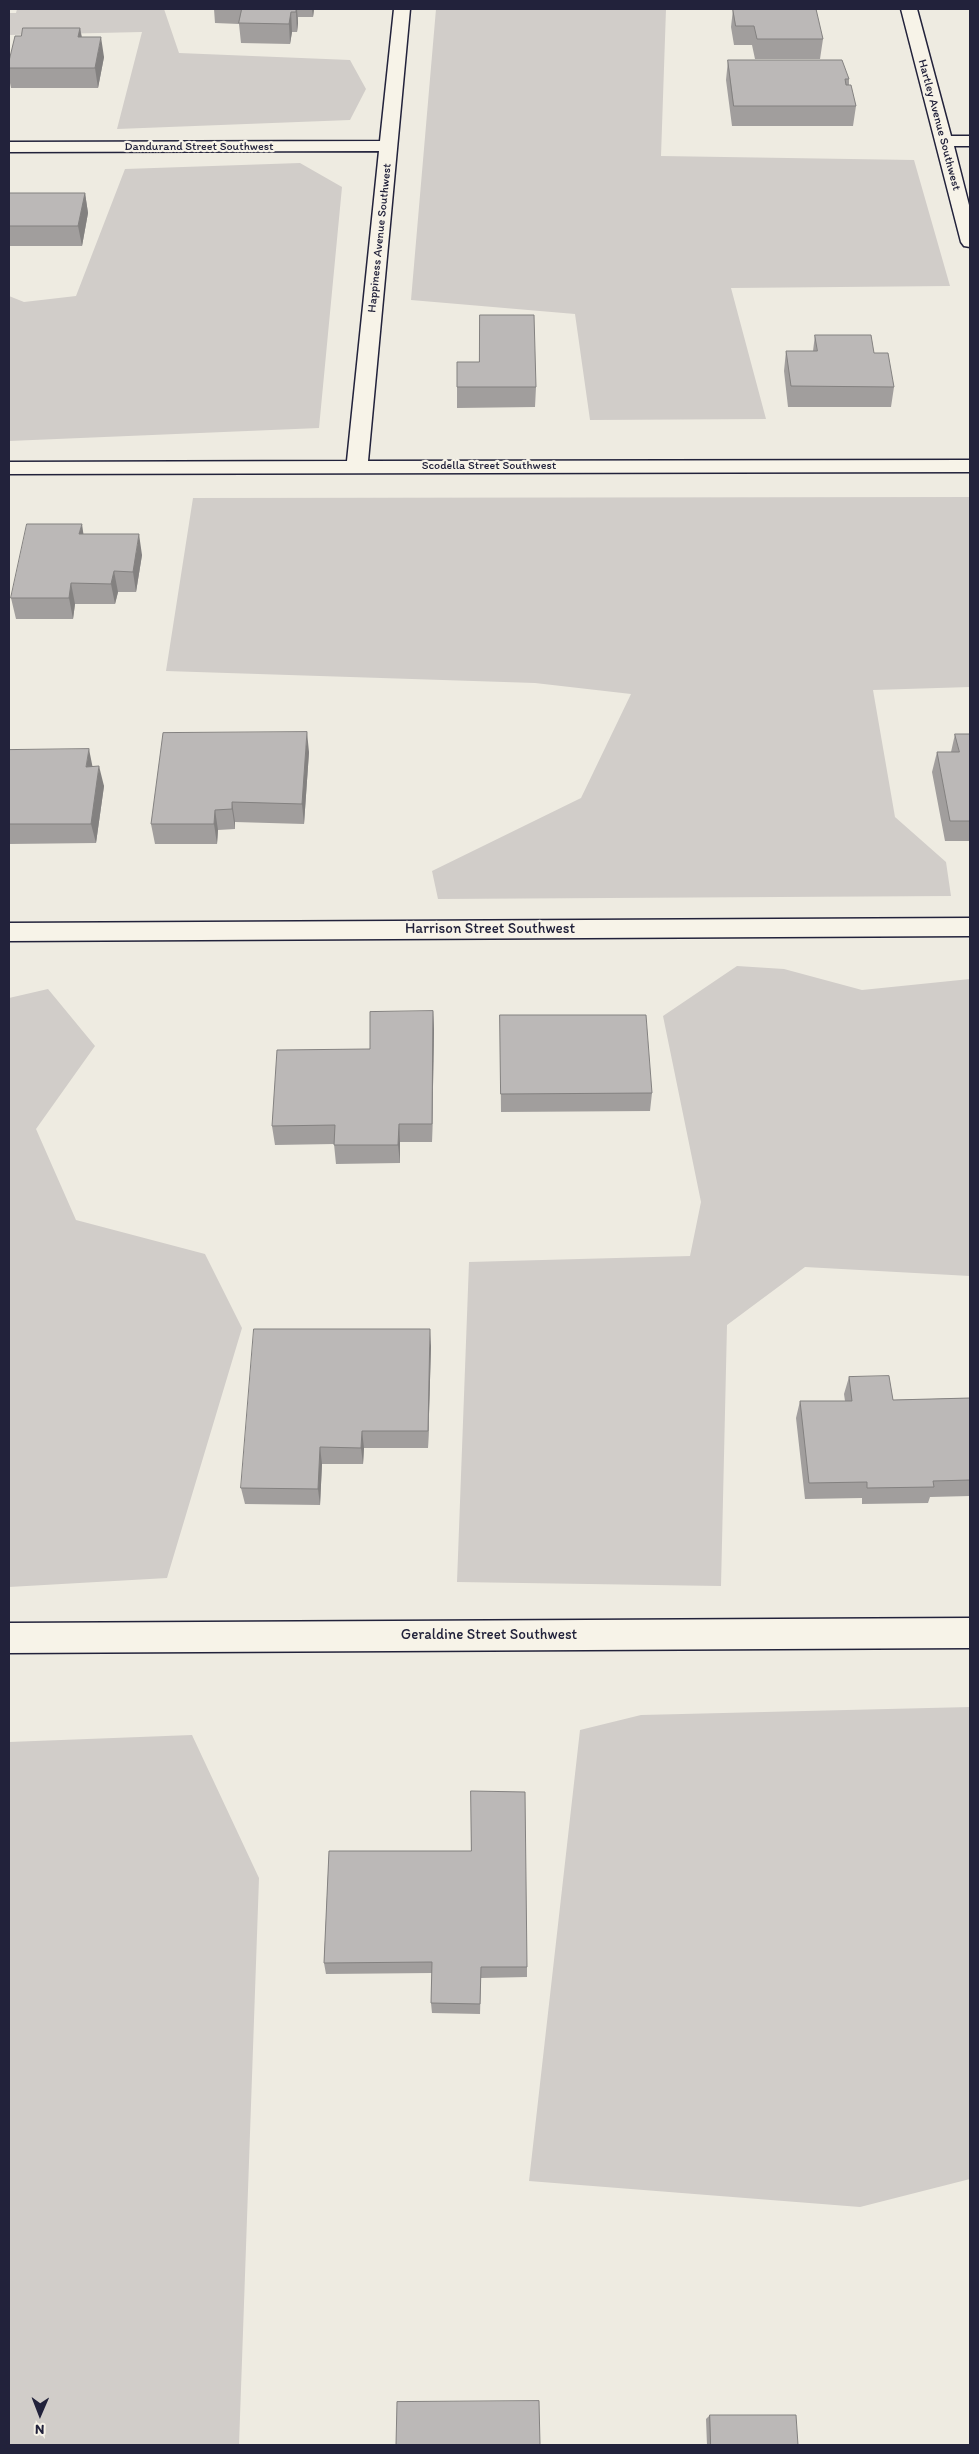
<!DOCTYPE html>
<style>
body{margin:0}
#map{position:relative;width:979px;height:2454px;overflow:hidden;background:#eeebe1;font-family:Itim,sans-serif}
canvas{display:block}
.frame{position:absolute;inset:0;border:10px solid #22223b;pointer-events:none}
.north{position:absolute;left:15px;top:2389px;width:50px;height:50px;-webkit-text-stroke:4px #f7f3e8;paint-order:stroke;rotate:181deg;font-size:14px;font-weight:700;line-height:20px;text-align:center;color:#22223b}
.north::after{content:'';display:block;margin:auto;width:18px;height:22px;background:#22223b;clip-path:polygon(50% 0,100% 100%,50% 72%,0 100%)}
</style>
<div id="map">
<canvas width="979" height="2454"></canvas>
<div class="frame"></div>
<div class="north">N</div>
</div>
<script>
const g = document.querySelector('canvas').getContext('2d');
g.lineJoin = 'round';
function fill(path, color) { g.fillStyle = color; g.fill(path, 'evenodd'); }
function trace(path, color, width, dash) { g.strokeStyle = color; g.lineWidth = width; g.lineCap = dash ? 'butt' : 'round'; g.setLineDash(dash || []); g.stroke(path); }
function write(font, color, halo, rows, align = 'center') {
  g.font = font + ' Itim,sans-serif'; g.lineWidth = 4.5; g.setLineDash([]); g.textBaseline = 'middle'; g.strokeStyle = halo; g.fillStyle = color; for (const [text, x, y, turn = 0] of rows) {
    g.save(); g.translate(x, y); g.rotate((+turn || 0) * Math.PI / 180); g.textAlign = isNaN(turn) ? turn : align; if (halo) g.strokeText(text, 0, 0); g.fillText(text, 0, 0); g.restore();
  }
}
fill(new Path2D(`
 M 17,9 L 164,9 L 179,53 L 350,60 L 366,89 L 350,120 L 117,129 L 142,32 L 9,35 L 9,13 L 16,13 Z
 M 436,9 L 666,9 L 661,156 L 914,160 L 950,286 L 731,288 L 766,419 L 590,420 L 575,314 L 411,300 Z
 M 300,163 L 342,187 L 319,428 L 9,441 L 9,296 L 24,302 L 76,296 L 125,169 Z
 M 970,497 L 970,687 L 873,690 L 895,817 L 946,862 L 951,896 L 438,899 L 432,871 L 581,798 L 631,694 L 535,683 L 166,671 L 193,498 Z
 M 737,966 L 784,969 L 862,990 L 970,979 L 970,1276 L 805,1267 L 727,1325 L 721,1586 L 457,1582 L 469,1262 L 690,1256 L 701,1202 L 663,1016 Z
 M 48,989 L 95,1046 L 36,1129 L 76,1220 L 205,1254 L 242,1328 L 167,1578 L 9,1587 L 9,998 Z
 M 970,1707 L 970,2179 L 860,2207 L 529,2181 L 580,1730 L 641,1715 Z
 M 192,1735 L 259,1878 L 239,2445 L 9,2445 L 9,1742 Z`), '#d1cdc9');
const street = new Path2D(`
 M 394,9 L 410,9 L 368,461 L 970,460 L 970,472 L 9,474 L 9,462 L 347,461 L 379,151 L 9,152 L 9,142 L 380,141 Z
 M 901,9 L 917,9 L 951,136 L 970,136 L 970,146 L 954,146 L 970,209 L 970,247 L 964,246 L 961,242 Z
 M 970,918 L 970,936 L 9,941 L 9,923 Z
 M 970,1618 L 970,1648 L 9,1653 L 9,1623 Z`);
trace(street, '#22223b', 3);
fill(street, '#f7f3e8');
fill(new Path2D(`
 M 214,9 L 314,9 L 313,17 L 298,17 L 298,23 L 297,32 L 292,32 L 290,44 L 241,43 L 239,24 L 215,23 Z
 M 733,9 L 823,39 L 820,59 L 755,59 L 752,45 L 734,45 L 731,27 Z
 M 80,28 L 82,37 L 104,57 L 98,88 L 11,88 L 9,78 L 9,61 L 21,36 Z
 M 728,60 L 849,79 L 849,85 L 856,106 L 853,126 L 732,126 L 726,80 Z
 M 9,193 L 85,193 L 88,213 L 82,246 L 9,246 Z
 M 815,335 L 874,353 L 894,387 L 891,407 L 788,407 L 784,371 L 786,351 L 813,351 Z
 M 457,387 L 536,387 L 535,407 L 457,408 Z
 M 83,534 L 142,555 L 136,592 L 118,592 L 115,604 L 75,604 L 73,619 L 16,619 L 11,598 Z
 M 955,734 L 970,734 L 970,841 L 945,841 L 932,772 L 937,752 L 951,752 Z
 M 9,750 L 92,767 L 104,786 L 96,843 L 9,844 Z
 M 309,752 L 304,824 L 235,822 L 235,829 L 218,830 L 217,844 L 155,844 L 151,824 Z
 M 433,1011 L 434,1030 L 432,1142 L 400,1142 L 400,1163 L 336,1164 L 334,1144 L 275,1145 L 272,1126 L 370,1049 Z
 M 500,1015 L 652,1093 L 650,1111 L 501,1112 Z
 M 431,1346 L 428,1448 L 364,1448 L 363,1464 L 322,1464 L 320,1505 L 245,1504 L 241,1488 Z
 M 849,1377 L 893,1400 L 970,1398 L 970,1496 L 930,1497 L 928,1503 L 862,1504 L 862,1498 L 805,1499 L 796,1418 L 800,1401 L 845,1401 L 844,1394 Z
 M 329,1851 L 527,1967 L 527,1977 L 481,1978 L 480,2014 L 432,2013 L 431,2003 L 432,1973 L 326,1974 L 324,1963 Z
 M 710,2415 L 798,2445 L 707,2445 L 706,2419 Z`), '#a19e9d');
fill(new Path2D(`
 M 296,9 L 297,9 L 298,23 L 297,32 L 296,12 Z
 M 312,9 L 314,9 L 313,17 Z
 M 291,12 L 292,32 L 290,44 L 289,24 Z
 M 80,28 L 83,47 L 78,37 Z
 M 101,37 L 104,57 L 98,88 L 95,68 Z
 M 85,193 L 88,213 L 82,246 L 78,226 Z
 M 82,524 L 85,545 L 79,534 Z
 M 139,534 L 142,555 L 136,592 L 133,572 Z
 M 114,571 L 118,592 L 115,604 L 111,584 Z
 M 71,583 L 75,604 L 73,619 L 69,598 Z
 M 307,732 L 309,752 L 304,824 L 302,804 Z
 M 89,749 L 93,769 L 86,767 Z
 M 99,766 L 104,786 L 96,843 L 91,824 Z
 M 232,802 L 235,822 L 235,829 L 232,809 Z
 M 215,810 L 218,830 L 217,844 L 214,824 Z
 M 433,1011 L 434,1030 L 432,1142 L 432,1124 Z
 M 399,1124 L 400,1142 L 400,1163 L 398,1145 Z
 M 430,1329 L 431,1346 L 428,1448 L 428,1431 Z
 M 362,1431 L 364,1448 L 363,1464 L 361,1448 Z
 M 320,1447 L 322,1464 L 320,1505 L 318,1489 Z`), '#838180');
const building = new Path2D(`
 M 242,9 L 296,9 L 296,12 L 291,12 L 289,24 L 239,23 Z
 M 733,9 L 816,9 L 823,39 L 757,39 L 754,26 L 736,26 Z
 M 23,28 L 80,28 L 78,37 L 101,37 L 95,68 L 9,68 L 9,61 L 15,36 L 21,36 Z
 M 728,60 L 842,60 L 849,79 L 845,79 L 846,85 L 851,85 L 856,106 L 734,106 Z
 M 9,193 L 85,193 L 78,226 L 9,226 Z
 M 480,315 L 534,315 L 536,387 L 457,387 L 457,362 L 479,362 Z
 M 815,335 L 871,335 L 874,353 L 888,353 L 894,387 L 791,386 L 786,351 L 817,351 Z
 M 27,524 L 82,524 L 79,534 L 139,534 L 133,572 L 114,571 L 111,584 L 71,583 L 69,598 L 11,598 Z
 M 307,732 L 302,804 L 232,802 L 232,809 L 215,810 L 214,824 L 151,824 L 163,733 Z
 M 955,734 L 970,734 L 970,821 L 950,821 L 937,752 L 959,752 Z
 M 89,749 L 86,767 L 99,766 L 91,824 L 9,824 L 9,750 Z
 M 433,1011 L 432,1124 L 399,1124 L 398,1145 L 334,1145 L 335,1125 L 272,1126 L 277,1050 L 370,1049 L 370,1012 Z
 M 500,1015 L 646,1015 L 652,1093 L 501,1094 Z
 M 254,1329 L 430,1329 L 428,1431 L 362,1431 L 361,1448 L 320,1447 L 318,1489 L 241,1488 Z
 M 889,1376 L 893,1400 L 970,1398 L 970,1480 L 933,1481 L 934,1487 L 867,1488 L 867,1482 L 809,1483 L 800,1401 L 852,1401 L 849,1377 Z
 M 471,1791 L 525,1792 L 527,1967 L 481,1967 L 480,2004 L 431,2003 L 432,1962 L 324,1963 L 329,1851 L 471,1851 Z
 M 539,2401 L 540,2445 L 396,2445 L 397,2402 Z
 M 710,2415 L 796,2415 L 798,2445 L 711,2445 Z`);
fill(building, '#bbb8b7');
trace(building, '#838180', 1);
write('12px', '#22223b', '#f7f3e8', [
 ["Hartley Avenue Southwest",939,125,75],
 ["Dandurand Street Southwest",199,147],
 ["Happiness Avenue Southwest",380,238,-84],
 ["Scodella Street Southwest",489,466]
]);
write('15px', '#22223b', '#f7f3e8', [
 ["Harrison Street Southwest",490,929],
 ["Geraldine Street Southwest",489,1635]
]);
</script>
